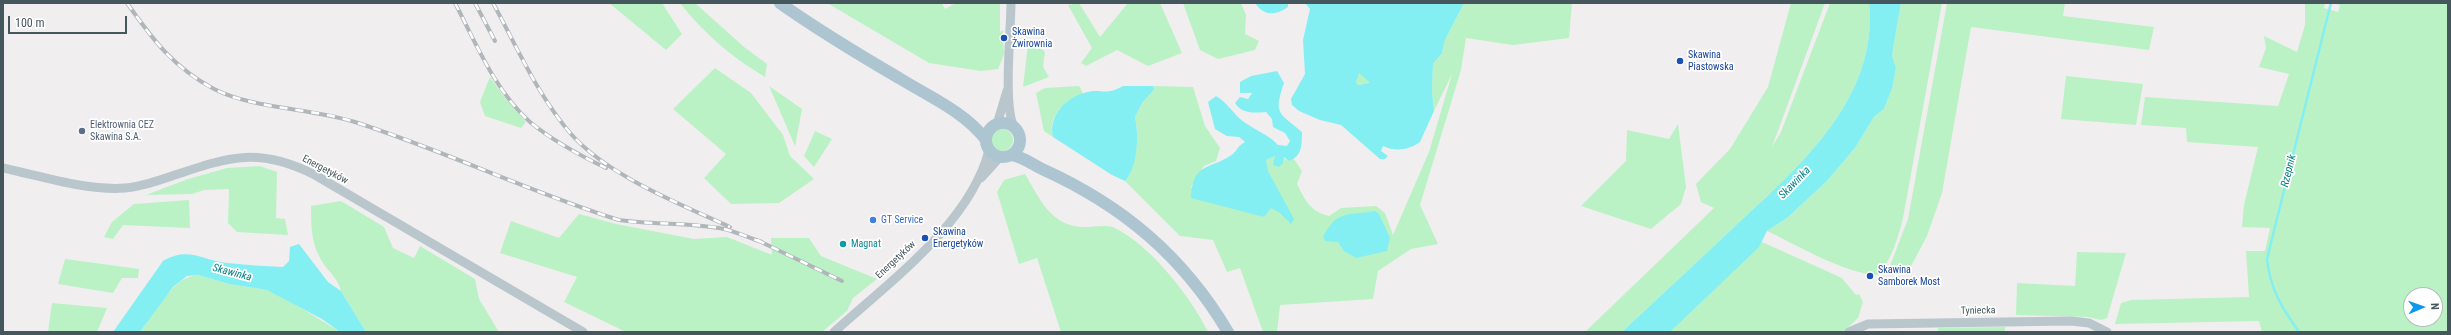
<!DOCTYPE html>
<meta charset="utf-8">
<style>
body{margin:0}
#map{position:relative;width:2451px;height:335px;overflow:hidden;background:#f1eeef;font-family:"Roboto Condensed",sans-serif}
canvas{display:block}
.frame{position:absolute;inset:0;border:4px solid #45575d;pointer-events:none}
.north{position:absolute;left:2403px;top:287px;width:40px;height:40px;box-sizing:border-box;background:#fff;border:1px solid #b5bcbe;border-radius:50%;rotate:88deg;font-size:11px;font-weight:700;line-height:16px;text-align:center;color:#45575d}
.north::after{content:'';display:block;margin:auto;width:14px;height:18px;background:#0d98ed;clip-path:polygon(50% 0,100% 100%,50% 72%,0 100%)}
.scale{position:absolute;left:8px;top:16px;width:119px;height:18px;box-sizing:border-box;border:2px solid #45575d;border-top:0;padding-left:5px;font-size:12px;line-height:14px;white-space:nowrap;color:#45575d;-webkit-text-stroke:3px #fff;paint-order:stroke}
</style>
<div id="map">
<canvas width="2451" height="335"></canvas>
<div class="frame"></div>
<div class="north">N</div>
<div class="scale">100 m</div>
</div>
<script>
const g = document.querySelector('canvas').getContext('2d');
g.lineJoin = 'round';
function fill(path, color) { g.fillStyle = color; g.fill(path, 'evenodd'); }
function trace(path, color, width, dash) { g.strokeStyle = color; g.lineWidth = width; g.lineCap = dash ? 'butt' : 'round'; g.setLineDash(dash || []); g.stroke(path); }
function write(font, color, halo, rows, align = 'center') {
  g.font = font + ' "Roboto Condensed",sans-serif'; g.lineWidth = 3.5; g.setLineDash([]); g.textBaseline = 'middle'; g.strokeStyle = halo; g.fillStyle = color; for (const [text, x, y, turn = 0] of rows) {
    g.save(); g.translate(x, y); g.rotate((+turn || 0) * Math.PI / 180); g.textAlign = isNaN(turn) ? turn : align; if (halo) g.strokeText(text, 0, 0); g.fillText(text, 0, 0); g.restore();
  }
}
fill(new Path2D(`
 M 609,3 L 662,3 L 682,34 L 666,50 Z
 M 680,3 L 695,3 L 744,47 L 767,64 L 765,77 C 733,58 703,33 680,3 Z
 M 827,3 L 942,3 L 945,9 L 954,4 L 1000,3 L 1000,32 L 1003,30 L 1004,54 L 998,69 L 981,71 L 929,63 Z
 M 1079,3 L 1100,37 L 1128,3 L 1160,3 L 1182,53 L 1148,66 L 1117,50 L 1086,66 L 1081,63 L 1092,48 L 1068,5 Z
 M 1183,3 L 1241,3 L 1246,15 L 1245,34 L 1259,41 L 1255,50 L 1218,59 L 1200,50 Z
 M 1464,3 L 1572,3 L 1569,38 L 1513,45 L 1466,38 L 1461,70 L 1420,205 L 1438,244 L 1411,249 L 1378,271 L 1373,299 L 1280,305 L 1277,332 L 1263,332 L 1240,268 L 1227,272 L 1213,240 L 1180,236 L 1125,181 C 1137,167 1139,135 1135,117 L 1142,103 L 1154,90 L 1153,86 L 1193,87 L 1205,126 L 1220,148 L 1216,161 L 1204,166 L 1191,187 L 1264,217 L 1268,188 L 1266,160 L 1275,156 L 1283,163 L 1284,158 L 1289,161 L 1294,159 L 1302,171 L 1297,184 C 1306,202 1310,211 1329,216 L 1341,208 L 1376,206 L 1385,213 L 1393,235 L 1429,152 L 1452,74 L 1434,111 L 1432,91 L 1433,64 L 1442,53 L 1445,40 Z
 M 1791,3 L 1825,3 L 1772,147 L 1781,132 L 1830,3 L 1869,3 C 1879,101 1795,170 1731,230 C 1695,264 1658,298 1622,332 L 1585,332 L 1714,208 L 1701,202 L 1696,184 L 1730,149 L 1768,87 Z
 M 1901,3 L 1942,3 L 1903,218 C 1898,238 1892,259 1878,275 C 1845,274 1797,245 1767,231 L 1787,218 L 1826,182 L 1855,148 L 1874,117 L 1884,109 L 1892,89 L 1896,68 L 1892,55 Z
 M 1947,3 L 2065,3 L 2063,16 L 2154,27 L 2149,50 L 1971,27 L 1942,193 L 1927,236 L 1908,272 L 1888,271 L 1908,219 Z
 M 2305,3 L 2325,3 L 2324,8 L 2338,12 L 2340,5 L 2332,3 L 2448,3 L 2448,332 L 2262,332 L 2259,321 L 2115,324 L 2121,303 L 2131,300 L 2249,297 L 2246,251 L 2265,251 L 2270,228 L 2242,227 L 2244,205 L 2258,147 L 2187,142 L 2186,128 L 2141,125 L 2145,97 L 2278,106 L 2289,74 L 2259,67 L 2266,48 L 2264,36 L 2297,52 L 2305,25 ZM 2411,295 L 2435,295 L 2435,319 L 2411,319 Z
 M 1028,44 L 1039,47 L 1045,52 L 1043,67 L 1049,77 L 1023,87 Z
 M 715,68 L 751,93 L 783,135 L 790,156 L 814,179 L 779,203 L 731,204 L 704,178 L 726,154 L 673,109 Z
 M 1359,72 L 1370,83 L 1358,85 L 1355,83 Z
 M 2066,76 L 2143,84 L 2136,125 L 2061,119 Z
 M 490,77 L 505,98 L 526,122 L 521,128 L 485,116 L 480,102 Z
 M 769,86 L 802,109 L 795,146 Z
 M 1079,86 L 1083,93 C 1066,103 1047,113 1053,137 L 1044,131 L 1036,93 L 1045,88 Z
 M 1678,124 L 1686,187 L 1681,204 L 1651,229 L 1581,206 L 1626,161 L 1627,130 L 1669,139 Z
 M991 140a11 11 0 1 1 22 0a11 11 0 1 1-22 0Z
 M 815,131 L 832,139 L 814,167 L 804,156 Z
 M 260,166 L 277,172 L 276,218 L 285,219 L 288,235 L 237,232 L 228,223 L 229,189 L 204,190 L 192,194 L 146,195 L 188,179 L 227,168 Z
 M 1025,174 C 1040,199 1051,227 1085,227 C 1093,227 1108,224 1115,228 C 1151,246 1191,297 1208,332 L 1061,332 L 1037,258 L 1019,264 L 997,192 L 1004,180 Z
 M 189,200 L 190,228 L 123,225 L 113,239 L 104,237 L 112,222 L 134,204 Z
 M 341,201 L 384,227 L 393,248 L 414,258 L 420,246 L 475,279 L 479,299 L 499,332 L 366,332 L 341,291 C 338,277 326,270 320,258 C 311,242 311,223 311,206 Z
 M 579,214 L 616,224 L 694,239 L 727,237 L 772,255 L 771,238 L 809,238 L 821,256 L 877,279 L 853,298 L 847,311 L 822,332 L 626,332 L 564,302 L 577,277 L 500,253 L 511,221 L 559,238 Z
 M 1762,242 L 1842,278 L 1856,295 L 1859,294 L 1863,302 L 1858,318 L 1843,332 L 1670,332 Z
 M 2077,252 L 2126,253 L 2107,318 L 2101,320 L 2088,317 L 2016,315 L 2017,283 L 2075,286 Z
 M 65,259 L 139,269 L 138,278 L 122,278 L 113,293 L 58,284 Z
 M 198,275 L 229,284 L 267,290 L 277,293 L 340,332 L 140,332 C 156,313 171,277 198,275 Z
 M 52,303 L 107,308 L 97,332 L 48,332 Z
 M 2005,327 L 2005,332 L 1938,332 L 1938,328 Z`), '#baf2c5');
fill(new Path2D(`
 M 1255,3 L 1288,3 L 1288,7 C 1275,16 1264,16 1255,3 Z
 M 1305,3 L 1464,3 L 1445,40 L 1442,53 L 1433,64 L 1432,91 L 1434,111 L 1420,142 C 1409,150 1396,152 1383,146 L 1381,151 L 1388,156 L 1385,159 L 1380,159 L 1341,125 L 1320,120 L 1299,111 L 1292,105 L 1291,99 L 1305,74 L 1303,40 L 1310,9 ZM 1359,73 L 1369,82 L 1369,83 L 1358,85 L 1356,82 Z
 M 1869,3 L 1901,3 L 1892,55 L 1896,68 L 1892,89 L 1884,109 L 1874,117 L 1855,148 L 1826,182 L 1787,218 L 1767,231 L 1759,247 L 1670,332 L 1622,332 C 1658,298 1695,264 1731,230 C 1795,170 1879,101 1869,3 Z
 M 1277,71 L 1284,83 C 1273,115 1279,112 1302,132 C 1302,144 1302,157 1289,161 L 1284,157 L 1283,163 L 1279,167 L 1273,165 L 1275,156 L 1266,160 L 1268,171 L 1294,219 L 1291,224 L 1280,213 L 1271,208 L 1264,217 L 1191,198 C 1192,163 1210,169 1230,156 C 1237,152 1236,147 1245,142 L 1239,137 L 1227,136 L 1215,129 L 1208,102 L 1216,96 C 1229,104 1233,114 1244,122 C 1256,131 1268,134 1278,145 L 1287,146 L 1290,141 L 1285,133 L 1273,127 L 1272,119 L 1266,112 C 1254,113 1242,114 1235,103 L 1240,97 L 1248,99 L 1252,93 L 1240,93 L 1240,82 L 1251,76 Z
 M 1123,86 L 1153,86 L 1154,90 L 1142,103 L 1135,117 C 1139,135 1138,167 1125,181 L 1112,175 L 1053,137 C 1048,117 1065,98 1084,93 C 1102,87 1103,97 1123,86 Z
 M 1375,211 L 1379,214 L 1390,238 L 1387,251 L 1356,258 L 1344,251 L 1338,242 L 1325,241 L 1323,237 C 1337,209 1349,216 1375,211 Z
 M 299,244 L 328,282 L 341,291 L 366,332 L 340,332 L 322,319 L 267,290 L 229,284 L 198,275 L 187,276 L 173,287 L 140,332 L 113,332 L 163,261 C 188,246 202,260 227,263 C 246,265 264,266 283,267 L 289,261 L 290,247 Z`), '#84eff2');
trace(new Path2D(`
 M 2299,332 C 2282,308 2270,289 2267,259 L 2331,3`), '#84eff2', 2.5);
trace(new Path2D(`
 M 1011,3 C 1011,30 1003,106 1014,127
 M 997,124 L 1007,91
 M 3,168 C 41,176 87,191 125,188 C 141,187 157,181 172,176 C 229,157 258,146 315,175 L 583,332
 M 981,178 L 1000,157
 M 834,332 C 888,283 971,223 989,150
 M 1849,332 L 1868,324 L 2071,321 L 2089,323 L 2107,332`), '#b9c7cd', 9);
trace(new Path2D(`
 M 780,3 C 818,30 858,54 899,78 C 928,96 965,112 986,140
 M986 140a17 17 0 1 1 34 0a17 17 0 1 1-34 0Z
 M 1012,155 C 1023,157 1032,164 1042,169 C 1122,205 1183,256 1228,332`), '#acc5d0', 12);
const rail = new Path2D(`
 M 127,3 C 153,40 173,67 214,89 C 253,109 311,108 355,122 C 445,151 530,192 619,220 C 654,225 689,222 724,229 C 737,232 749,238 762,242
 M 455,3 C 476,43 495,91 530,122 C 553,141 579,155 606,168
 M 475,3 L 495,41
 M 493,3 C 517,47 538,96 571,134 C 607,175 680,204 730,227
 M 757,240 L 842,281`);
trace(rail, '#b0b6ba', 4);
trace(rail, '#fff', 2.5, [8]);
for (const [x, y, r, color] of [
 [1004,38,4,"#1a4fb4"],
 [1680,61,4,"#1a4fb4"],
 [82,131,4,"#5c6f8a"],
 [873,220,4,"#3f7fe0"],
 [925,238,4,"#1a4fb4"],
 [843,244,4,"#0f9aa8"],
 [1870,276,4,"#1a4fb4"]
]) { const dot = new Path2D(); dot.arc(x, y, r, 0, 2 * Math.PI); g.fillStyle = color; g.fill(dot); trace(dot, '#fff', 1.5); }
write('10px', '#164399', '#fff', [
 ["Skawina",1012,32],
 ["Żwirownia",1012,44],
 ["Skawina",1688,55],
 ["Piastowska",1688,67],
 ["Skawina",933,232],
 ["Energetyków",933,244],
 ["Skawina",1878,270],
 ["Samborek Most",1878,282]
], 'left');
write('10px', '#4e5e75', '#fff', [
 ["Elektrownia CEZ",90,125],
 ["Skawina S.A.",90,137]
], 'left');
write('10px', '#45575d', '#fff', [
 ["Energetyków",325,170,28],
 ["Energetyków",896,260,-43],
 ["Tyniecka",1978,311,-1]
]);
write('10px', '#366cbe', '#fff', [
 ["GT Service",881,220]
], 'left');
write('10px', '#0d838f', '#fff', [
 ["Magnat",851,244]
], 'left');
write('italic 11px', '#068082', '#fff', [
 ["Rzepnik",2289,171,-76],
 ["Skawinka",1795,183,-46],
 ["Skawinka",232,273,15]
]);
</script>
